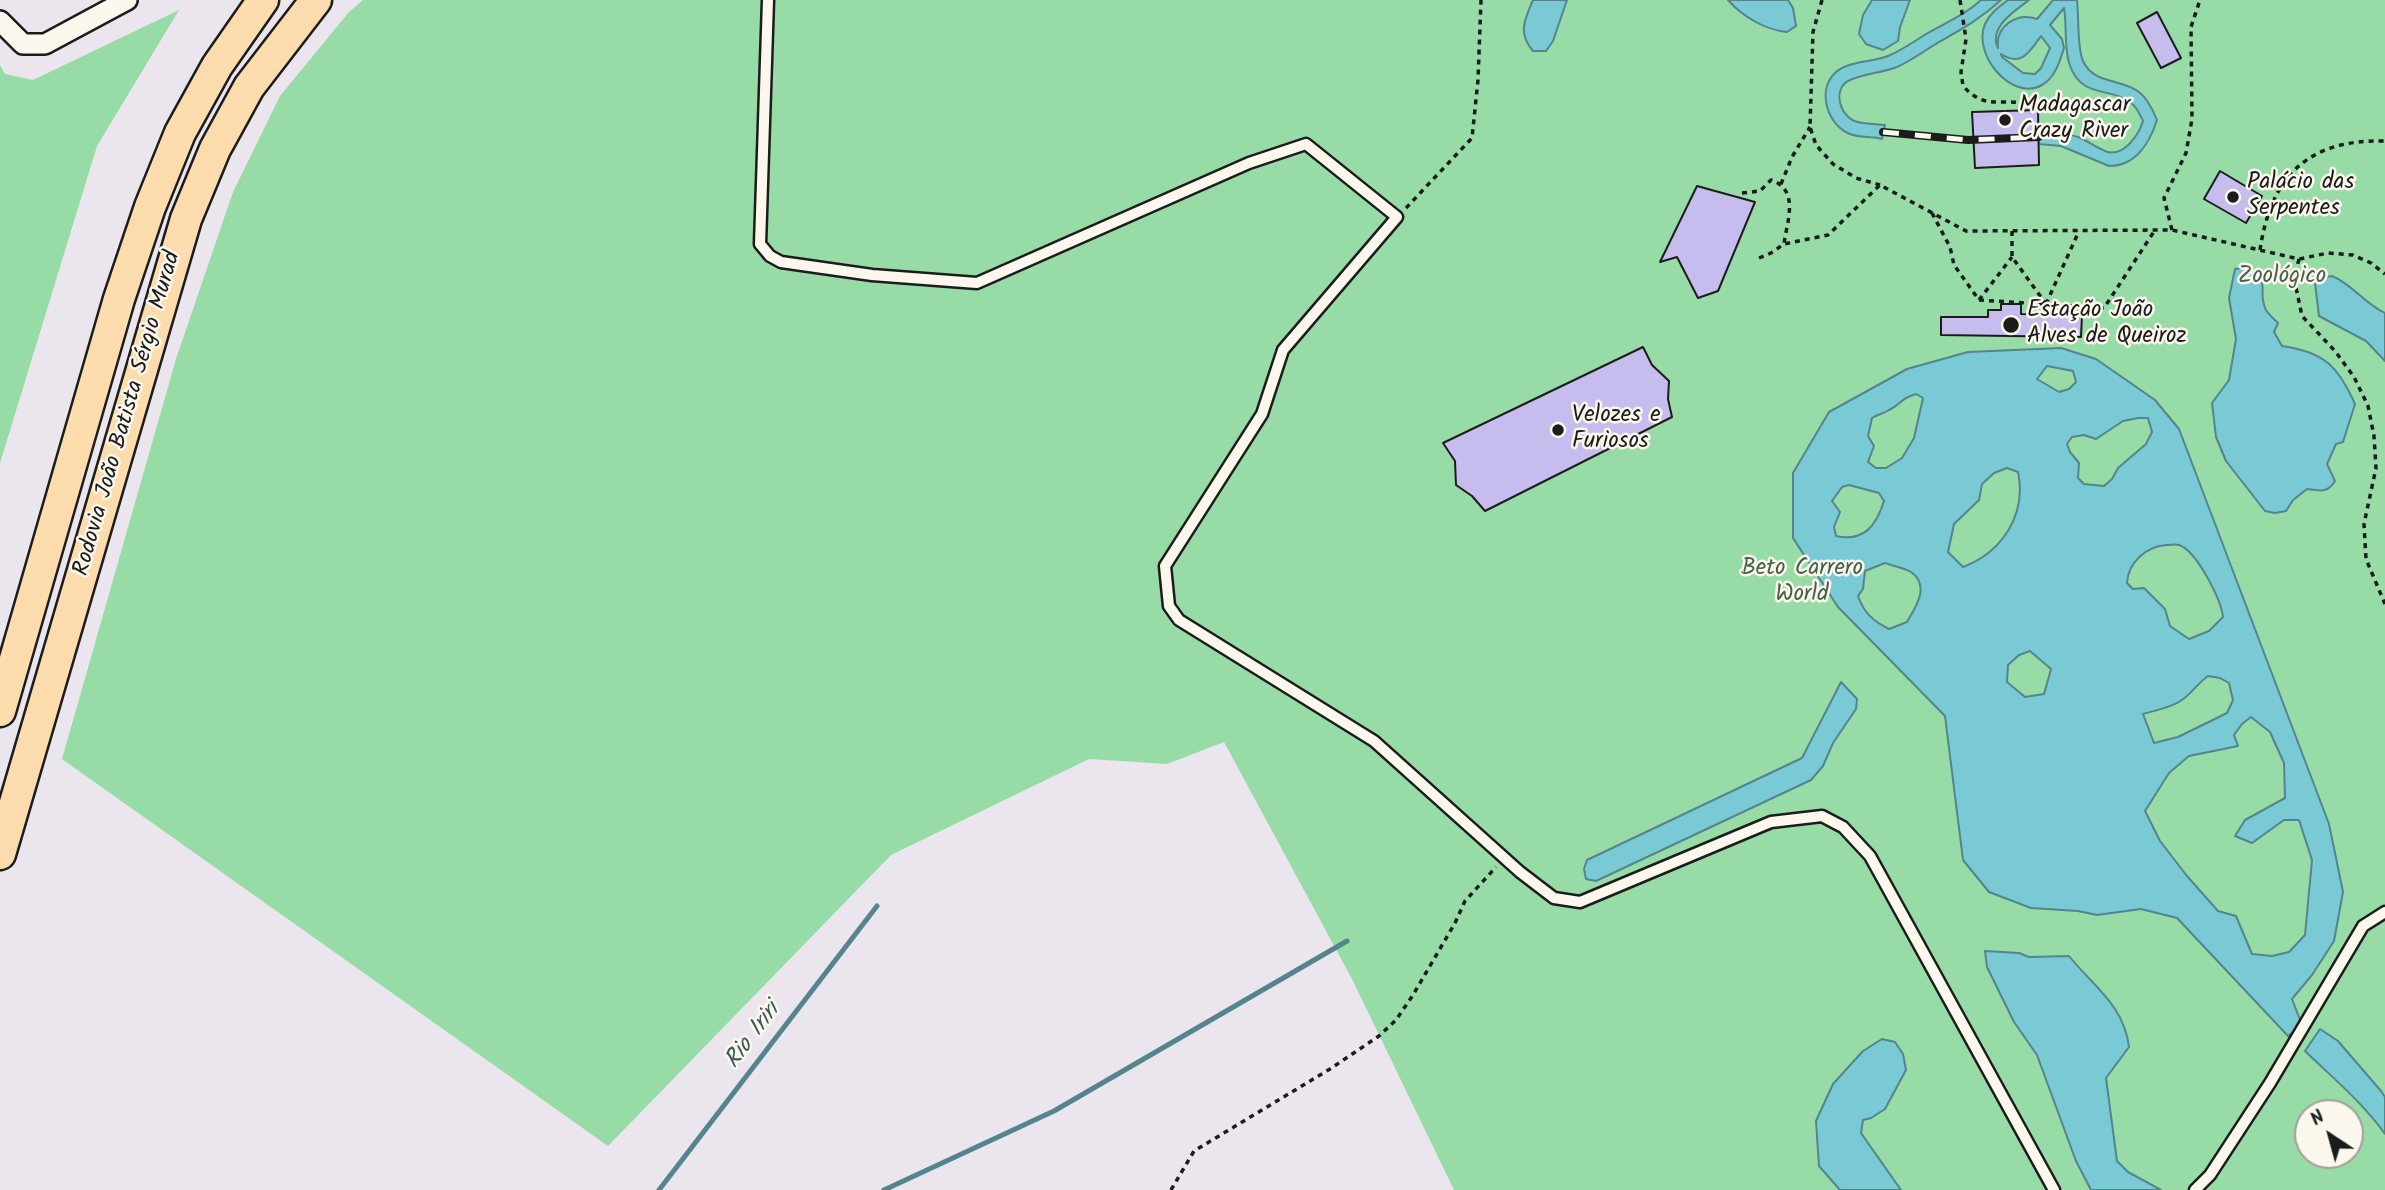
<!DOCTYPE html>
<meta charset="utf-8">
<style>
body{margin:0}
#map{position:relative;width:2385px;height:1190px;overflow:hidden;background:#ebe5ed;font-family:Kalam,sans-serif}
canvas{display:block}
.north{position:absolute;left:2294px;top:1099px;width:70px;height:70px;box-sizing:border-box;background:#fbf7ec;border:2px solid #a29f99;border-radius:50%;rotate:324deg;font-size:19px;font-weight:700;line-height:28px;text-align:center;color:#1c1c1c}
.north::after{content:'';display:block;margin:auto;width:24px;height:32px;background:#1c1c1c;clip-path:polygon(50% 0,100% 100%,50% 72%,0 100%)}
</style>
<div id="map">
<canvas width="2385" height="1190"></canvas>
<div class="north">N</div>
</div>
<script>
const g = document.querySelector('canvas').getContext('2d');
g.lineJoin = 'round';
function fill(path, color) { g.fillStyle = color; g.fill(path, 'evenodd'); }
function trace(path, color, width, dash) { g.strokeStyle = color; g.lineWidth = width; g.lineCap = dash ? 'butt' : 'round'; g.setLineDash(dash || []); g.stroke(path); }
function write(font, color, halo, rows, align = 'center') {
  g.font = font + ' Kalam,sans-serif'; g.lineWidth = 5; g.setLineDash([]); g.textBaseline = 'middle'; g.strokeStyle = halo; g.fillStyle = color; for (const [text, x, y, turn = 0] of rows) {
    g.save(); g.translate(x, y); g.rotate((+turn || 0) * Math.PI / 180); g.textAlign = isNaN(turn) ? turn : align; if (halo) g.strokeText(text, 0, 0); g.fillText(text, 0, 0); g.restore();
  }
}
fill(new Path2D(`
 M 363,0 L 2385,0 L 2385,1190 L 1454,1190 L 1352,979 L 1224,742 L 1167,764 L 1089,759 L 891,855 L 608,1146 L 62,759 L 176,359 L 233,192 L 280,96 L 349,12 ZM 2308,1113 L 2350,1113 L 2350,1155 L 2308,1155 Z
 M 179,10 L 97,146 L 0,463 L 0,65 L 5,74 L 33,80 Z`), '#97dba7');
const water = new Path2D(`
 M 1533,0 L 1567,0 L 1553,41 L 1546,51 L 1533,51 C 1518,34 1524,20 1533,0 Z
 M 1728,0 L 1788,0 L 1793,8 L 1796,26 L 1787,32 C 1765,30 1742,16 1728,0 Z
 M 1872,0 L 1910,0 L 1900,27 L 1898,41 L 1883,50 L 1866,44 L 1859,34 L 1863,15 Z
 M 1981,0 L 2001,0 C 1978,21 1960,30 1934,45 C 1922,53 1910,61 1897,67 C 1883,73 1854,75 1845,83 C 1833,95 1842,119 1858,122 C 1866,124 1876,124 1885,125 L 1882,139 C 1872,136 1860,138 1850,134 C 1829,126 1817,94 1833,75 C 1846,60 1871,63 1888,56 C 1902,50 1914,42 1926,34 C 1945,23 1965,15 1981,0 Z
 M 2008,0 L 2029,0 C 2015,11 1988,27 1998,48 C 1995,26 2017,12 2037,19 L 2053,0 L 2077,0 C 2079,15 2077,49 2083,61 C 2094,85 2121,78 2139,92 C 2148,99 2153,110 2157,120 C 2150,142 2136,166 2109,166 L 2061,146 L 2038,144 L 2039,130 C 2052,132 2065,133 2078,137 C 2088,141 2098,149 2108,152 C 2125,156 2139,134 2143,121 C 2140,115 2137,107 2131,103 C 2110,86 2081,100 2069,63 C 2064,46 2067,26 2064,8 L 2050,25 L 2062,39 L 2064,48 C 2060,61 2055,78 2042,85 C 2012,102 1972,55 1985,24 C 1990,13 1999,7 2008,0 ZM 2041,36 L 2050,48 L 2041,68 L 2035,74 L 2023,73 L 2002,57 L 2001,54 C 2021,67 2029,53 2041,36 Z
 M 2244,268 C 2274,277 2256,291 2266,310 C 2269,315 2274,319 2278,323 L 2274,332 L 2282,346 C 2324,352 2338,366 2355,404 L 2343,442 L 2336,444 L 2327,464 L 2335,481 C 2328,493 2320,491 2307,489 L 2293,500 L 2286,511 L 2275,513 L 2265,511 L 2226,461 L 2216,437 L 2212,403 L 2229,380 L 2236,339 L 2229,298 L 2235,269 Z
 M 2332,276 C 2352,284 2365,304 2385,313 L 2385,361 L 2366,341 L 2319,316 L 2315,283 L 2321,278 Z
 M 2061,348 L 2096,359 L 2155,400 L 2179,429 L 2329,824 L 2343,892 L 2334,941 L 2312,975 L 2292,999 L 2302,1025 L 2288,1036 L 2177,918 L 2141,909 L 2097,915 L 2078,911 L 2031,908 L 1989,892 L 1963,860 L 1945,716 L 1838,607 L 1793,538 L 1793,473 L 1829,412 L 1907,369 L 1968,352 ZM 2047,366 L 2073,371 L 2076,382 L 2069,389 L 2059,392 L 2037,379 ZM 1916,394 L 1923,398 L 1914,438 L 1902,458 L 1886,468 L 1876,468 L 1868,462 L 1874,446 L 1868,436 L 1872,418 C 1878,414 1883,414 1889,410 C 1902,404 1899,399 1916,394 ZM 2138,418 L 2148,418 L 2152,432 L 2146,444 L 2118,468 L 2112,479 L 2104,486 L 2084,484 L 2078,478 L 2079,463 L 2070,452 L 2067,444 L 2072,437 L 2084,435 L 2096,439 L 2123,421 ZM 2007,468 L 2018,472 C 2027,515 2002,552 1963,567 L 1948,552 L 1954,524 L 1979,500 L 1982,484 L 1994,473 ZM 1849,485 L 1879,493 L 1884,501 C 1876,526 1864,542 1836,536 L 1834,527 L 1840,512 L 1832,501 L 1842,487 ZM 2167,545 C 2171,545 2175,544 2179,545 C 2197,551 2221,600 2223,617 L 2209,631 L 2189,639 L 2170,626 L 2165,609 L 2144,588 L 2133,589 L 2127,583 C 2128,562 2147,546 2167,545 ZM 1885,563 C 1893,566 1904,568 1911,572 C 1931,586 1915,608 1907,622 L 1889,629 C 1873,621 1864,613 1858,596 L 1863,589 L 1865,571 ZM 2030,651 L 2051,669 L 2044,694 L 2025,697 L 2007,682 L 2008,665 L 2019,655 ZM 2208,676 L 2220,678 L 2229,683 L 2233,700 L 2227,713 L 2178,737 L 2154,743 L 2143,714 C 2156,710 2171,708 2182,700 C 2191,694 2198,683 2208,676 ZM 2251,717 L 2270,732 L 2284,763 L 2285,798 L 2245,820 L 2235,836 L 2252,843 L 2284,820 L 2299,820 L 2312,860 L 2305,935 L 2289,952 L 2272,956 L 2252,954 L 2236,916 L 2218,911 L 2187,876 L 2160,841 L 2145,811 L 2169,773 L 2189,756 L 2238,746 L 2234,735 L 2242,724 Z
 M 1841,682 L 1857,699 L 1856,709 L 1833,743 L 1823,766 L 1811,780 L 1596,881 L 1586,879 L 1584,869 L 1587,860 L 1802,758 Z
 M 1985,951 L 2019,953 L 2029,957 L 2069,956 C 2093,986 2124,1005 2129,1047 L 2106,1078 L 2117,1161 L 2128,1172 L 2161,1190 L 2091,1190 L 2076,1161 L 2037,1055 L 2014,1022 L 1987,967 Z
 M 2320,1029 L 2338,1041 L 2381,1091 L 2385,1097 L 2385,1134 C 2363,1103 2333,1078 2305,1051 Z
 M 1882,1039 L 1895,1042 L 1903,1054 L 1906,1070 L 1885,1109 L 1871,1118 L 1863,1120 L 1861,1133 L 1901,1190 L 1840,1190 L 1819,1166 L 1816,1121 L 1833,1084 L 1863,1051 Z`);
fill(water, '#7acad6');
trace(water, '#54848c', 2);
trace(new Path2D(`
 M 659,1190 L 877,906
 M 884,1190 L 1054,1111 L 1347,941`), '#54848c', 5);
const building = new Path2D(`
 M 2157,12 L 2181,58 L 2161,68 L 2137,23 Z
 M 2038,110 L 2039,165 L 1975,168 L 1972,112 Z
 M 2220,171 L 2262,196 L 2246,223 L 2204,199 Z
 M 1697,186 L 1755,202 L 1718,291 L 1698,298 L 1677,257 L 1660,262 Z
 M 2001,304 L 2021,304 L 2021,314 L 2082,315 L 2081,337 L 1941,335 L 1941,317 L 1988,317 L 1988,310 L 2001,310 Z
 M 1643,347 L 1652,365 L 1669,381 L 1668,399 L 1672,417 L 1485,511 L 1472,496 L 1456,485 L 1455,461 L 1443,443 Z`);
fill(building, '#c6bcee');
trace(building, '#1c1c1c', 2);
const lane = new Path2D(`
 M 768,0 L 760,244 L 770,256 L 781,262 L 872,275 L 977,283 L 1249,163 L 1306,144 L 1397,217 L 1283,350 L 1262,414 L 1165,566 L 1169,606 L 1179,620 L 1374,741 L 1520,872 L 1554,898 L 1580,902 L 1771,822 L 1822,816 L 1843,827 L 1870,856 L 2054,1190
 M 2195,1190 L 2210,1175 L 2270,1083 L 2363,926 L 2385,912`);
const street = new Path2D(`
 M 0,21 L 23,44 L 45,44 L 127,0`);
const primary = new Path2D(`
 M 0,711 L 119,299 L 150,207 L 180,133 L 217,66 L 263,0
 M 0,854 L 186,219 L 215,149 L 249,87 L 316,0`);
trace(lane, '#1c1c1c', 15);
trace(street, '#1c1c1c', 24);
trace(primary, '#1c1c1c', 35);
trace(new Path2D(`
 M 1822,0 L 1813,32 L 1810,127 L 1816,145 L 1833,164 L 1856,178 L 1880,185
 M 1960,0 L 1966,39 L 1961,72 L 1963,86 C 1984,109 1996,99 2021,103 L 2026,109
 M 1781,184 L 1792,157 L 1810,127
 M 1742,193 L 1760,191 L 1771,180 C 1800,190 1787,221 1784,244
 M 1406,208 L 1472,138 L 1478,80 L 1481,0
 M 1932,213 L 1950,247 L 1954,265 L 1979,300
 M 2172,230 L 2164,198 L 2186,153 L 2192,119 L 2191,27 L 2200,0
 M 2012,231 L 2012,257 L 2046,304
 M 2260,250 C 2271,175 2309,139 2385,141
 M 1759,258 L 1771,253 L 1784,244 L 1828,235 L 1880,185 L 1966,231 L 2172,230 L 2299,259 L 2328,253 L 2353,255 L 2371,263 L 2385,274
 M 2299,259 L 2294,278 L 2302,316 L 2335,351 L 2354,377 L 2368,406 L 2374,436 L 2376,468 L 2364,524 L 2366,559 L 2385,604
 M 1979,300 L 2104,308 L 2155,230
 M 1979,300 L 2012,257
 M 2046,304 L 2079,231
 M 1171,1190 L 1194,1151 L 1330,1069 L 1379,1036 L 1396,1020 L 1413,995 L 1455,923 L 1465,901 L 1496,867`), '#1c1c1c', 3.5, [5, 5]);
trace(lane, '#fbf7ec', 10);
trace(street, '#fbf7ec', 19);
trace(primary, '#fcdcac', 30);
const rail = new Path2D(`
 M 1883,132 L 1968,140 L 2039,137`);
trace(rail, '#1c1c1c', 8);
trace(rail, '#fbf7ec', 5, [16]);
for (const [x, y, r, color] of [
 [2005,120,7,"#1c1c1c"],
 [2233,197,7,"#1c1c1c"],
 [2011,325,9,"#1c1c1c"],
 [1558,430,7,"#1c1c1c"]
]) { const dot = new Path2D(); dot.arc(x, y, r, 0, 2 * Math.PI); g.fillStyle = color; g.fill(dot); trace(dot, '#fbf7ec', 2.5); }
write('23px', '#1c1c1c', '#fbf7ec', [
 ["Madagascar",2019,107],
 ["Crazy River",2019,133],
 ["Palácio das",2247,184],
 ["Serpentes",2247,210],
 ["Estação João",2027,312],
 ["Alves de Queiroz",2027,338],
 ["Velozes e",1572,417],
 ["Furiosos",1572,443]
], 'left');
write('23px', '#475f4d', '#fbf7ec', [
 ["Zoológico",2282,278],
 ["Beto Carrero",1802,570],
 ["World",1802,596]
]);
write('23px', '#1c1c1c', '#fbf7ec', [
 ["Rodovia João Batista Sérgio Murad",129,414,-74]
]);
write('italic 24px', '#3d595d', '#fbf7ec', [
 ["Rio Iriri",754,1037,-53]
]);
</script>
